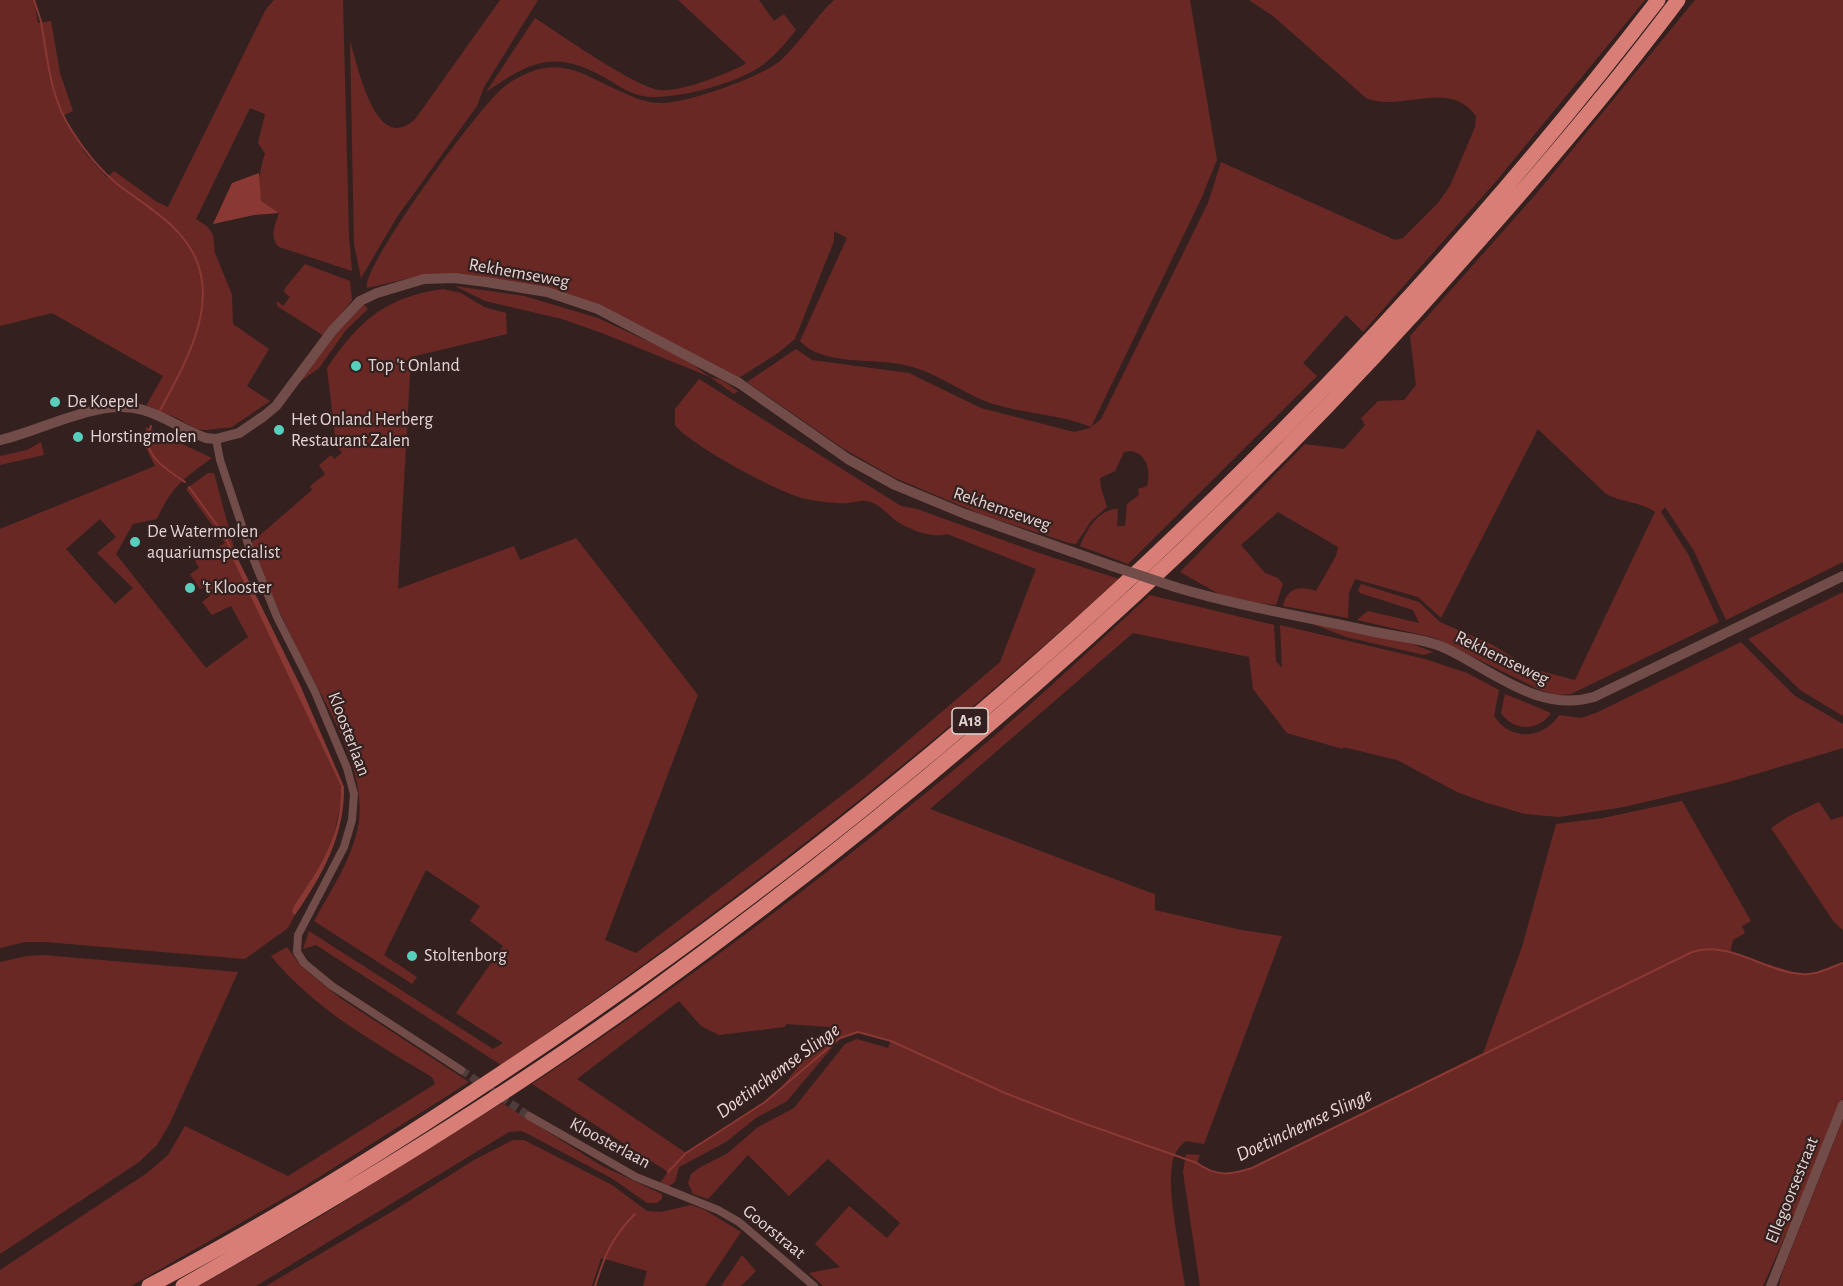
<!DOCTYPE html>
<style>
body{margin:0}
canvas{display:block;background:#34211f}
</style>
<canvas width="1843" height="1286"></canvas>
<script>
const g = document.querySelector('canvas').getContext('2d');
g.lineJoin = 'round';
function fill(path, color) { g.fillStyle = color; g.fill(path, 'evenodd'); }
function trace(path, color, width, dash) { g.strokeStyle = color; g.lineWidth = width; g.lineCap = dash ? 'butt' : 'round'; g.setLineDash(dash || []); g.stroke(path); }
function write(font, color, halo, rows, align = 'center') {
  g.font = font + ' "Alegreya Sans",sans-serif'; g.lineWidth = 4.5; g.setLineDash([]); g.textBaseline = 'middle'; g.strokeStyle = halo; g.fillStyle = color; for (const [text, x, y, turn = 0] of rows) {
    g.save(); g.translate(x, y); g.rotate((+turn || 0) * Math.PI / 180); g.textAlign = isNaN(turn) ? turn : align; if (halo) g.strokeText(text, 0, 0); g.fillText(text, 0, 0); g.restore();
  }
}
fill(new Path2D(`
 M 0,0 L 34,0 L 38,23 L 51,21 L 60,73 L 73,111 L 62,116 L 85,153 L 107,178 L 114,171 L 157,202 L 168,207 L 266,9 L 274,0 L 343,0 L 349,236 L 352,271 L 279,247 C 269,237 275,225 279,213 L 261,202 C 258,184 259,171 265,154 L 258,143 L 265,114 L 250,108 L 196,219 L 208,227 L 213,235 L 215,253 L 232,295 L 233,324 L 269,349 L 247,386 L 270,401 L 232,427 L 206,430 L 196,429 L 177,418 L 146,406 L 163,376 L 52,313 L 0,326 Z
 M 500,0 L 538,0 L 484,87 L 477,106 L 397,217 L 361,278 L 354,244 L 350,41 C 358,66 376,158 416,118 Z
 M 678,0 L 759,0 L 774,21 L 784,14 L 796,30 C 784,45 770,62 753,71 C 729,85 671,101 643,96 C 629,94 615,83 602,76 C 552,49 529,63 486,92 L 535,18 C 558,33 638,89 660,90 C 682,92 723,75 744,65 L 746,63 Z
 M 834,0 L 1190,0 L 1217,160 L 1201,199 L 1091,427 C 1060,414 1026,414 993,404 C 964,394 938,373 909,366 C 877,357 823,367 800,341 L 847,238 L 834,231 L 834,241 L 795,339 L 778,353 L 737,379 L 539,287 L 470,275 L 423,275 L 367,288 C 362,266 480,105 504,87 C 513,79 525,74 536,70 C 566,61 587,76 613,88 C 629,95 643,103 661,103 C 685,104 761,77 780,61 C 800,43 814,19 834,0 Z
 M 1249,0 L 1645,0 L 1498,179 L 1363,332 L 1346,315 L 1303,363 L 1317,376 L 1128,564 L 1080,546 C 1086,531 1099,508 1118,509 L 1117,526 L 1125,526 L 1127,504 L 1139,495 L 1138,489 L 1147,486 C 1152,470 1145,447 1124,452 L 1115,471 L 1100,478 L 1101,488 L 1107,507 L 1091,521 L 1076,544 L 1069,543 L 983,515 L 895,478 L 844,449 L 747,382 L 796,349 L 812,360 L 909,373 L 981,408 L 1074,432 L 1090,428 L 1101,419 L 1208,203 L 1221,162 L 1395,240 L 1403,238 L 1438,203 L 1450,186 L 1475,127 L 1476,116 C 1449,78 1401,113 1366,98 L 1273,16 Z
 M 1695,0 L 1843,0 L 1843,562 L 1726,620 L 1694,551 L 1665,507 L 1661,512 L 1688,554 L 1719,622 L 1571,694 L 1557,695 L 1540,690 L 1435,638 L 1357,620 L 1368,611 L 1419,623 L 1413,610 L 1360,593 L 1358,590 L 1361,584 L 1419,602 L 1440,622 L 1493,645 L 1539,674 L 1541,671 L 1575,680 L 1655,512 C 1640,501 1621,503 1605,493 L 1538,429 L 1441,618 L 1418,597 L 1355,579 L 1349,593 L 1348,618 L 1283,606 C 1287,588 1299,585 1316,591 L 1336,556 L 1338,547 L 1278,512 L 1241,545 L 1265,573 L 1278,578 L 1283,584 L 1276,605 L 1228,599 L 1180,572 L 1305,444 L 1344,449 L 1365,425 L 1361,418 L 1378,401 L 1404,400 L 1416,385 L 1410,336 L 1536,194 Z
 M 305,264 L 350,281 L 352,300 L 324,336 L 277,306 L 277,301 L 283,306 L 290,297 L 284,292 L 285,288 Z
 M 455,286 L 524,296 L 598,318 L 684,358 L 710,377 L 722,380 L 738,391 L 734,394 L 710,377 L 602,333 L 562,319 L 485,301 Z
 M 443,289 L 461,293 L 484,307 L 506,313 L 507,334 L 411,357 L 398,589 L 514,546 L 520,560 L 576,538 L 698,695 L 605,940 L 636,953 L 862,780 L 1000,662 L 1036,569 L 947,534 C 933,539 907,529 895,520 C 886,513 879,503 866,501 C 860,500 853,503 847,503 C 834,504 819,501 806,499 C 781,494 690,445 675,425 L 675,409 L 699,379 L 901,506 L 917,509 L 1036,552 L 1119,579 C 922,757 720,915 501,1065 L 316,945 L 303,949 L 309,931 L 493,1049 L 503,1043 L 456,1013 L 503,946 L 470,921 L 480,906 L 426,870 L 384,955 L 417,977 L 412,984 L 314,921 C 331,890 353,858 359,822 C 367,766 321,697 297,648 C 280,613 264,579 251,543 L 312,490 L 310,486 L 325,474 L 319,465 L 331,455 L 334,459 L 342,453 L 336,445 L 327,368 C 358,322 385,297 443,289 Z
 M 363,303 L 368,309 L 346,330 L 319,368 L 298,383 L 353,311 Z
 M 146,427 L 212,458 C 184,478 171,487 157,519 L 133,524 L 116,554 L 206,668 L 248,637 L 231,606 L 212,615 L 202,602 L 210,596 L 204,587 L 200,589 L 190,574 L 199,568 L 195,561 C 203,547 214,551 225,543 L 186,489 L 208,473 L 214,473 L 236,555 L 233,557 L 341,786 L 341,803 L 331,847 L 288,928 L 245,959 L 45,942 L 25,942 L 0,948 L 0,529 L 155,466 L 145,446 ZM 100,519 L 116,537 L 97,553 L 133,588 L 115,604 L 66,549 Z
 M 41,442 L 44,455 L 0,465 L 0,456 L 27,450 Z
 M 1843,592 L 1843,716 L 1800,690 L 1748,639 Z
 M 1150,595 L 1274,625 L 1276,661 L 1282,668 L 1280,625 L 1425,659 L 1467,673 L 1499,690 L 1494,716 C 1510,741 1543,740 1559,715 L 1581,718 L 1596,713 L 1741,642 L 1795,696 L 1843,724 L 1843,748 L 1729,782 L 1624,807 L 1559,817 L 1525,814 L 1484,802 L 1457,792 L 1397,760 L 1343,747 L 1343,749 L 1287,733 L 1253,689 L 1249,657 L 1133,633 L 930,809 L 1146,891 L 1155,894 L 1155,910 L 1241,930 L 1282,936 L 1204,1144 L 1186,1141 C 1178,1147 1173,1155 1172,1165 C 1167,1193 1181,1256 1185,1286 L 823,1286 L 809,1273 L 840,1267 L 815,1244 L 849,1206 L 887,1238 L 900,1223 L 828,1159 L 789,1196 L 748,1155 L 708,1199 L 693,1194 L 688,1183 L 691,1174 L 699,1168 L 728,1153 L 758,1127 L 794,1108 L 845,1044 L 857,1039 L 888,1048 L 891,1041 L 858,1032 L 840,1038 L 787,1101 L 756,1118 L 726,1142 L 679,1167 L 675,1182 L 669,1186 L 660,1183 L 668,1172 L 532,1084 C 690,981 840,865 985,744 C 1041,696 1095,645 1150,595 ZM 679,1001 L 701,1026 L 719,1035 L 785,1027 L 786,1024 L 830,1027 L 781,1088 L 765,1102 L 686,1153 L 577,1079 Z
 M 1305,621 L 1407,642 L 1433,652 L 1424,655 L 1346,637 Z
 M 1505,694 L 1551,713 C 1539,731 1514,732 1501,713 Z
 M 1682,801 L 1751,921 L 1742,926 L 1745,933 L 1733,940 L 1730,953 L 1800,974 L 1813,974 L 1843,963 L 1843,1097 L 1801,1200 L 1763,1286 L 1200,1286 L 1183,1172 L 1186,1154 L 1200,1155 L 1197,1163 C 1216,1177 1231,1175 1252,1168 L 1483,1053 L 1522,947 L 1556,824 L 1603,818 Z
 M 1819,802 L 1831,820 L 1843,816 L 1843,930 L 1834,922 L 1771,828 L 1789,816 Z
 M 287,947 L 301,966 L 340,998 L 469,1082 L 305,1186 L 131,1286 L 0,1286 L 0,1270 L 147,1173 L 168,1155 L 185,1126 L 288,1176 L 435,1084 L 432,1077 C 374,1042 314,1009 271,956 Z
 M 44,955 L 238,972 L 170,1123 L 157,1145 L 139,1162 L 0,1254 L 0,962 L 27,956 Z
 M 502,1103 L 602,1166 L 662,1194 L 662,1199 L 657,1203 L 647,1203 L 613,1179 L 528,1134 L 521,1131 L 509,1132 L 256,1286 L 199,1286 L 316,1219 Z
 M 1843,1119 L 1843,1286 L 1779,1286 L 1782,1273 Z
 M 513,1140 L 524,1140 L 612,1185 L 647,1211 L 661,1212 L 691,1205 L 705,1210 L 741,1232 L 705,1286 L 643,1286 L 647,1271 L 601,1258 L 592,1286 L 266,1286 L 393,1211 L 474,1160 Z
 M 742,1255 L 756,1271 L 741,1286 L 721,1286 Z`), '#692824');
fill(new Path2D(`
 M 259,173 L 261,201 L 279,213 L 254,215 L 213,224 L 232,183 Z
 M 236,555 L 300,685 L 344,787 C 345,835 322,876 295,915 L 292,912 L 294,906 C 321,866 342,836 341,786 L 232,557 Z`), '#8a3833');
trace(new Path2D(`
 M 34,0 C 36,7 39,14 41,22 C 48,60 50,98 72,131 C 84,150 99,169 116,183 C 135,198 157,211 174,228 C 232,284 190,355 159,412
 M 151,426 C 139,455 165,468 185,482
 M 189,487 L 225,536 L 234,556
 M 668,1172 L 686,1153 L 765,1102 L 840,1038 L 858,1032 L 891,1041 L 1005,1093 L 1077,1121 L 1197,1163 C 1216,1177 1231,1175 1252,1168 L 1692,952 C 1730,940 1765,972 1802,974 C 1815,976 1831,967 1843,963
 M 595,1286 C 605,1255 611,1238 635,1214`), '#8a3833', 2);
trace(new Path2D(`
 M 461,1070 L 529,1116`), '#4e3c3a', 8, [8, 4]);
trace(new Path2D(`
 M 216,439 L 220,460 L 251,553 L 277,617 L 315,692 L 347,768 L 354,794 L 352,820 L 344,847 L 298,935 L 297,952 L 304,963 L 332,986 L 461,1070
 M 529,1116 L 636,1177 L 718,1210 L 739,1222 L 814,1286`), '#714c49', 8);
trace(new Path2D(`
 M 0,440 C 42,431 99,397 143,410 C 165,416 184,431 206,438 L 216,439 L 239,433 L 264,416 L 276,406 L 332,331 L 360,301 L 377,293 L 424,279 L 454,278 L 486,282 L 547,292 L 598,309 L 739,383 L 848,459 L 895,485 L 965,514 L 1112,566
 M 1175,587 C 1241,607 1308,617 1375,632 C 1398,637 1426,639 1447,649 C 1493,671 1539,713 1594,697 L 1843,576
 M 1771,1286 L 1843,1105`), '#714c49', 10);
trace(new Path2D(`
 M 149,1286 C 288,1213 421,1128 551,1040 C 971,754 1348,403 1658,0
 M 183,1286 C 341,1196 499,1101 647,994 C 943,779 1219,536 1461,261 C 1536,177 1610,91 1678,0`), '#d87e76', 15);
trace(new Path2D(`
 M 1112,566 L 1175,587`), '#714c49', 10);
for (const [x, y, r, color] of [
 [356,366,6,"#5acebc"],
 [55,402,6,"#5acebc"],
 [279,430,6,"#5acebc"],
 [78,437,6,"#5acebc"],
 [135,542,6,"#5acebc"],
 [190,588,6,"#5acebc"],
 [412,956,6,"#5acebc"]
]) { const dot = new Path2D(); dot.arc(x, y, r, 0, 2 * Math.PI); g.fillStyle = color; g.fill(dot); trace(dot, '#34211f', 2); }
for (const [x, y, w] of [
 [970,721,36]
]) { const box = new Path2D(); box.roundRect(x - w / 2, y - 13, w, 26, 4.5); g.fillStyle = '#34211f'; g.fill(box); trace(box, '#e2d4d3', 1.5); }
write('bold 16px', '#e2d4d3', null, [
 ["A18",970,721]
]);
write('18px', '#e2d4d3', '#34211f', [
 ["Rekhemseweg",519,273,10],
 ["Rekhemseweg",1002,509,19],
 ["Rekhemseweg",1502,658,26],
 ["Kloosterlaan",349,734,69],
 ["Kloosterlaan",610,1143,28],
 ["Ellegoorsestraat",1792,1190,-68],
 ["Goorstraat",774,1232,39]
]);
write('18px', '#e2d4d3', '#34211f', [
 ["Top 't Onland",368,366],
 ["De Koepel",67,402],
 ["Het Onland Herberg",291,420],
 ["Restaurant Zalen",291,441],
 ["Horstingmolen",90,437],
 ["De Watermolen",147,532],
 ["aquariumspecialist",147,553],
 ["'t Klooster",202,588],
 ["Stoltenborg",424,956]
], 'left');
write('italic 20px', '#f0d6d3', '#34211f', [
 ["Doetinchemse Slinge",778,1071,-36],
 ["Doetinchemse Slinge",1304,1125,-25]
]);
</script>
